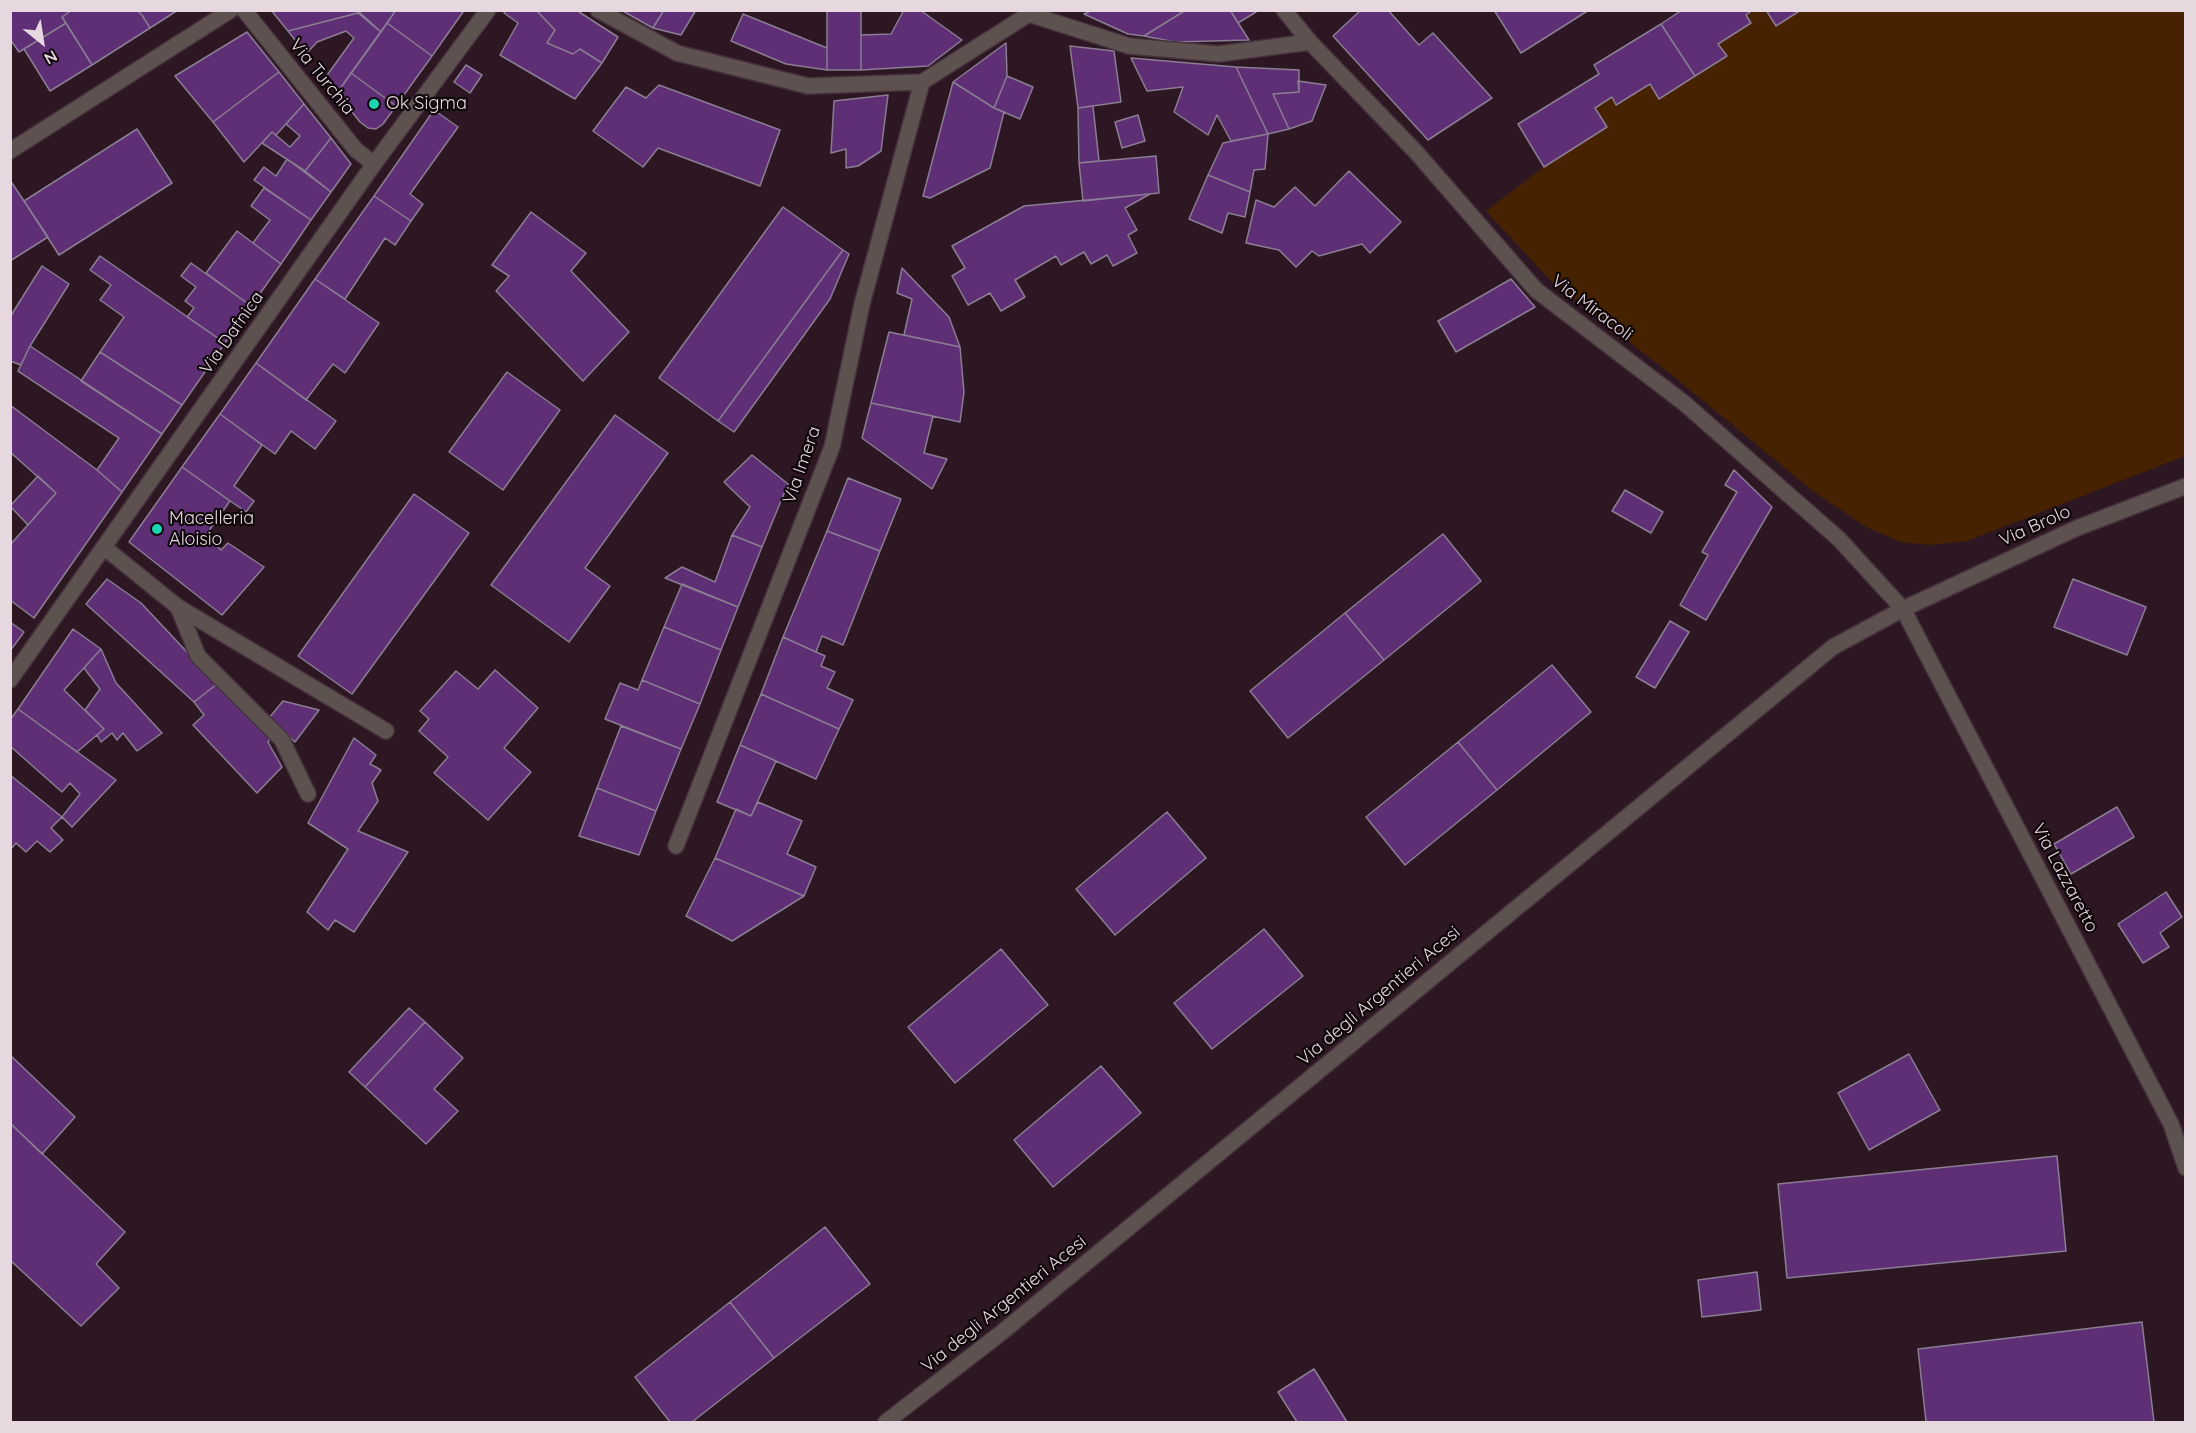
<!DOCTYPE html>
<style>
body{margin:0}
#map{position:relative;width:2196px;height:1433px;overflow:hidden;background:#2c1722;font-family:Quicksand,sans-serif}
canvas{display:block}
.frame{position:absolute;inset:0;border:12px solid #e7d8df;pointer-events:none}
.north{position:absolute;left:12px;top:12px;width:60px;height:60px;-webkit-text-stroke:4px #0e060a;paint-order:stroke;rotate:150deg;font-size:16px;font-weight:700;line-height:24px;text-align:center;color:#e7d8df}
.north::after{content:'';display:block;margin:auto;width:21px;height:27px;background:#e7d8df;clip-path:polygon(50% 0,100% 100%,50% 72%,0 100%)}
</style>
<div id="map">
<canvas width="2196" height="1433"></canvas>
<div class="frame"></div>
<div class="north">N</div>
</div>
<script>
const g = document.querySelector('canvas').getContext('2d');
g.lineJoin = 'round';
function fill(path, color) { g.fillStyle = color; g.fill(path, 'evenodd'); }
function trace(path, color, width, dash) { g.strokeStyle = color; g.lineWidth = width; g.lineCap = dash ? 'butt' : 'round'; g.setLineDash(dash || []); g.stroke(path); }
function write(font, color, halo, rows, align = 'center') {
  g.font = font + ' Quicksand,sans-serif'; g.lineWidth = 4.5; g.setLineDash([]); g.textBaseline = 'middle'; g.strokeStyle = halo; g.fillStyle = color; for (const [text, x, y, turn = 0] of rows) {
    g.save(); g.translate(x, y); g.rotate((+turn || 0) * Math.PI / 180); g.textAlign = isNaN(turn) ? turn : align; if (halo) g.strokeText(text, 0, 0); g.fillText(text, 0, 0); g.restore();
  }
}
fill(new Path2D(`
 M 1801,10 L 2185,11 L 2185,456 L 1967,541 L 1930,545 L 1901,542 L 1866,527 L 1814,492 L 1673,376 L 1551,281 L 1486,211 L 1544,167 L 1607,127 L 1595,108 L 1611,97 L 1617,105 L 1650,84 L 1660,99 L 1726,57 L 1718,44 L 1751,23 L 1746,15 L 1753,11 L 1766,11 L 1776,26 Z`), '#472200');
const building = new Path2D(`
 M 10,10 L 72,10 L 62,17 L 66,23 L 19,52 L 10,39 Z
 M 72,10 L 136,10 L 142,15 L 150,28 L 92,65 L 62,17 Z
 M 136,10 L 178,10 L 150,28 L 142,15 Z
 M 271,10 L 357,10 L 358,13 L 288,31 Z
 M 357,10 L 396,10 L 381,32 Z
 M 396,10 L 462,10 L 463,12 L 432,56 L 387,23 Z
 M 506,10 L 536,10 L 555,30 L 547,43 L 573,54 L 580,49 L 602,63 L 575,99 L 500,55 L 518,23 L 504,13 Z
 M 536,10 L 576,10 L 618,37 L 602,63 L 580,49 L 573,54 L 547,43 L 555,30 Z
 M 621,10 L 664,10 L 653,28 Z
 M 664,10 L 696,10 L 681,35 L 653,28 Z
 M 827,10 L 861,10 L 861,70 L 827,70 Z
 M 904,10 L 920,10 L 962,40 L 928,66 L 861,70 L 861,35 L 891,34 Z
 M 1092,10 L 1186,10 L 1144,36 L 1128,34 L 1084,14 Z
 M 1186,10 L 1230,10 L 1249,40 L 1175,42 L 1144,36 Z
 M 1230,10 L 1254,10 L 1256,12 L 1238,23 Z
 M 1361,10 L 1388,10 L 1419,45 L 1433,33 L 1492,98 L 1428,140 L 1333,36 Z
 M 1494,10 L 1589,10 L 1521,53 Z
 M 1682,10 L 1753,10 L 1746,15 L 1751,23 L 1718,44 L 1727,56 L 1695,76 L 1661,24 Z
 M 1766,10 L 1801,10 L 1776,26 Z
 M 358,13 L 381,32 L 337,93 L 325,78 L 354,38 L 346,31 L 317,42 L 306,54 L 288,31 Z
 M 743,14 L 827,48 L 827,70 L 786,64 L 731,41 Z
 M 66,23 L 92,65 L 50,91 L 24,49 Z
 M 387,23 L 432,56 L 396,106 L 351,73 Z
 M 1661,24 L 1695,76 L 1659,99 L 1650,84 L 1616,105 L 1612,97 L 1595,108 L 1607,127 L 1544,167 L 1518,124 L 1599,74 L 1594,65 Z
 M 247,32 L 279,72 L 213,122 L 175,76 Z
 M 1006,43 L 1007,76 L 994,108 L 953,82 Z
 M 1070,46 L 1114,51 L 1121,102 L 1078,108 Z
 M 1131,58 L 1236,67 L 1268,134 L 1231,141 L 1217,115 L 1208,135 L 1174,112 L 1183,87 L 1147,91 Z
 M 466,65 L 482,75 L 470,93 L 454,82 Z
 M 1236,67 L 1299,70 L 1299,92 L 1273,94 L 1289,129 L 1268,134 Z
 M 279,72 L 304,104 L 276,135 L 272,132 L 244,162 L 213,122 Z
 M 351,73 L 396,106 L 383,124 L 376,129 L 368,128 L 360,122 L 337,93 Z
 M 1007,76 L 1033,87 L 1020,119 L 994,108 Z
 M 1298,81 L 1326,85 L 1312,121 L 1289,129 L 1273,94 L 1299,92 Z
 M 953,82 L 994,108 L 1004,112 L 990,168 L 930,198 L 923,196 Z
 M 659,85 L 780,130 L 760,186 L 658,148 L 643,167 L 593,131 L 626,87 L 646,98 Z
 M 888,95 L 881,151 L 858,166 L 846,168 L 846,149 L 831,153 L 834,101 Z
 M 304,104 L 331,138 L 305,171 L 262,143 L 272,132 L 290,147 L 300,136 L 286,124 Z
 M 1093,106 L 1099,161 L 1079,163 L 1078,108 Z
 M 434,110 L 458,127 L 410,194 L 423,204 L 411,221 L 374,196 Z
 M 1138,115 L 1145,141 L 1122,148 L 1115,122 Z
 M 137,129 L 172,183 L 59,255 L 24,201 Z
 M 1268,134 L 1265,169 L 1254,170 L 1250,192 L 1208,175 L 1223,143 Z
 M 331,138 L 351,164 L 331,192 L 305,171 Z
 M 1156,156 L 1159,193 L 1083,201 L 1079,163 Z
 M 287,159 L 331,192 L 311,220 L 254,180 L 264,167 L 276,176 Z
 M 1349,171 L 1401,222 L 1370,253 L 1362,244 L 1319,256 L 1312,251 L 1296,267 L 1279,250 L 1246,243 L 1256,200 L 1274,207 L 1295,187 L 1315,206 Z
 M 1208,175 L 1250,192 L 1245,217 L 1228,213 L 1222,233 L 1189,219 Z
 M 10,180 L 48,237 L 10,261 Z
 M 264,188 L 311,220 L 281,264 L 253,243 L 270,220 L 251,206 Z
 M 1150,194 L 1125,208 L 1137,230 L 1128,235 L 1137,253 L 1113,266 L 1107,255 L 1091,264 L 1084,252 L 1061,265 L 1056,256 L 1015,280 L 1025,297 L 1001,311 L 990,293 L 968,305 L 952,276 L 965,268 L 952,246 L 1024,206 Z
 M 374,196 L 411,221 L 395,245 L 385,238 L 345,299 L 315,279 Z
 M 783,207 L 843,250 L 718,421 L 659,378 Z
 M 531,212 L 586,253 L 571,271 L 629,332 L 583,381 L 496,291 L 509,276 L 492,265 Z
 M 237,231 L 281,264 L 251,306 L 206,273 Z
 M 843,250 L 849,254 L 830,299 L 734,432 L 718,421 Z
 M 100,256 L 225,343 L 182,405 L 100,352 L 124,317 L 100,300 L 111,285 L 90,270 Z
 M 191,263 L 251,306 L 225,343 L 187,317 L 194,308 L 185,301 L 196,287 L 181,276 Z
 M 42,266 L 69,284 L 30,346 L 21,365 L 10,361 L 10,317 Z
 M 902,268 L 949,317 L 960,347 L 904,335 L 912,299 L 897,293 Z
 M 315,279 L 379,323 L 345,373 L 333,364 L 306,400 L 256,363 Z
 M 1511,279 L 1535,307 L 1456,352 L 1438,321 Z
 M 889,332 L 960,347 L 964,392 L 960,422 L 871,403 Z
 M 30,346 L 162,434 L 122,492 L 97,470 L 119,438 L 18,371 Z
 M 100,352 L 182,405 L 162,434 L 81,381 Z
 M 256,363 L 336,421 L 315,449 L 291,431 L 275,454 L 220,414 Z
 M 507,372 L 560,410 L 503,490 L 449,452 Z
 M 871,403 L 933,416 L 924,453 L 947,459 L 932,489 L 862,438 Z
 M 10,405 L 97,470 L 122,492 L 34,618 L 10,600 L 10,545 L 56,493 L 10,452 Z
 M 220,414 L 262,445 L 234,486 L 254,501 L 246,512 L 182,467 Z
 M 615,415 L 668,453 L 585,568 L 610,586 L 569,642 L 491,585 Z
 M 752,455 L 788,484 L 762,547 L 732,535 L 750,507 L 724,482 Z
 M 182,467 L 230,501 L 206,535 L 221,550 L 228,543 L 264,567 L 222,615 L 129,542 Z
 M 1734,470 L 1772,507 L 1706,620 L 1680,605 L 1708,555 L 1702,552 L 1737,492 L 1725,485 Z
 M 38,476 L 56,493 L 28,525 L 10,506 Z
 M 848,478 L 901,499 L 880,551 L 827,531 Z
 M 1625,490 L 1663,512 L 1651,533 L 1612,511 Z
 M 414,494 L 469,533 L 352,694 L 298,656 Z
 M 827,531 L 880,551 L 843,645 L 822,636 L 816,652 L 783,637 Z
 M 1443,534 L 1481,581 L 1384,660 L 1345,613 Z
 M 732,535 L 762,547 L 738,607 L 665,578 L 682,567 L 715,582 Z
 M 107,579 L 141,603 L 217,684 L 194,702 L 86,604 Z
 M 2073,579 L 2146,607 L 2127,655 L 2054,627 Z
 M 682,584 L 738,607 L 721,650 L 664,627 Z
 M 1345,613 L 1384,660 L 1288,738 L 1250,691 Z
 M 1670,621 L 1689,632 L 1655,688 L 1636,677 Z
 M 10,622 L 24,632 L 10,651 Z
 M 664,627 L 721,650 L 700,704 L 642,680 Z
 M 73,629 L 101,649 L 64,690 L 104,729 L 77,752 L 18,709 Z
 M 783,637 L 825,656 L 821,666 L 835,672 L 827,688 L 853,700 L 839,729 L 761,694 Z
 M 101,649 L 116,683 L 162,733 L 137,751 L 123,733 L 117,740 L 112,733 L 101,742 L 97,735 L 104,729 L 85,710 L 100,689 L 84,668 Z
 M 1552,665 L 1591,712 L 1497,790 L 1458,742 Z
 M 495,670 L 538,708 L 504,748 L 531,772 L 488,820 L 434,773 L 448,757 L 419,731 L 429,719 L 420,711 L 456,671 L 478,689 Z
 M 642,680 L 700,704 L 681,749 L 605,719 L 620,683 L 638,690 Z
 M 217,684 L 271,738 L 268,742 L 282,767 L 257,793 L 193,725 L 204,715 L 194,702 Z
 M 761,694 L 839,729 L 816,779 L 740,745 Z
 M 283,701 L 319,710 L 295,742 L 269,718 Z
 M 18,709 L 116,780 L 72,827 L 62,817 L 80,794 L 70,783 L 62,792 L 10,746 L 10,720 Z
 M 621,726 L 681,749 L 656,811 L 597,788 Z
 M 354,738 L 376,755 L 370,764 L 381,770 L 372,783 L 378,801 L 358,831 L 408,852 L 354,932 L 335,920 L 328,930 L 307,912 L 348,849 L 308,823 Z
 M 1458,742 L 1497,790 L 1405,865 L 1366,817 Z
 M 740,745 L 776,761 L 751,816 L 717,802 Z
 M 10,775 L 62,817 L 51,828 L 63,840 L 50,852 L 37,841 L 26,852 L 16,843 L 10,850 Z
 M 597,788 L 656,811 L 639,855 L 579,836 Z
 M 758,802 L 802,821 L 787,854 L 816,867 L 804,896 L 715,858 L 736,809 L 751,816 Z
 M 2117,807 L 2134,837 L 2071,874 L 2054,844 Z
 M 1167,812 L 1206,858 L 1115,935 L 1076,889 Z
 M 715,858 L 804,896 L 732,941 L 686,916 Z
 M 2166,892 L 2182,917 L 2160,933 L 2169,947 L 2143,963 L 2118,924 Z
 M 1264,929 L 1303,976 L 1212,1049 L 1174,1003 Z
 M 1001,949 L 1048,1005 L 955,1083 L 908,1027 Z
 M 409,1008 L 425,1022 L 365,1087 L 349,1072 Z
 M 425,1022 L 463,1058 L 434,1089 L 458,1111 L 426,1144 L 365,1087 Z
 M 1909,1054 L 1940,1110 L 1869,1150 L 1838,1093 Z
 M 10,1055 L 75,1117 L 42,1154 L 10,1123 Z
 M 1101,1066 L 1141,1113 L 1053,1187 L 1014,1140 Z
 M 10,1123 L 125,1232 L 96,1264 L 119,1288 L 81,1326 L 10,1260 Z
 M 2057,1156 L 2066,1251 L 1787,1278 L 1778,1184 Z
 M 825,1227 L 870,1284 L 774,1358 L 730,1302 Z
 M 1757,1272 L 1761,1310 L 1702,1317 L 1698,1280 Z
 M 730,1302 L 774,1358 L 692,1422 L 670,1422 L 635,1377 Z
 M 2142,1322 L 2154,1422 L 1926,1422 L 1918,1349 Z
 M 1314,1369 L 1347,1422 L 1297,1422 L 1278,1392 Z`);
fill(building, '#5f2f75');
trace(building, '#8b7d93', 1.5);
const pedestrian = new Path2D(`
 M 178,607 L 198,656 L 282,740 L 308,794`);
const minor = new Path2D(`
 M 244,10 L 356,150 L 374,164
 M 598,10 L 677,53 L 808,86 L 922,82 L 1029,14 L 1129,46 L 1219,54 L 1310,42
 M 10,151 L 231,10
 M 105,548 L 178,607 L 386,731
 M 676,846 L 832,447 L 862,304 L 922,82
 M 886,1422 L 1001,1333 L 1833,647 L 1903,609`);
const tertiary = new Path2D(`
 M 1284,10 L 1310,42 L 1416,152 L 1536,290 L 1684,403 L 1839,539 L 1903,609 L 2171,1124 L 2186,1168
 M 1903,609 L 2077,528 L 2186,486
 M 10,680 L 374,164 L 488,10`);
trace(pedestrian, '#46323c', 18);
trace(minor, '#46323c', 18);
trace(tertiary, '#46323c', 18);
trace(pedestrian, '#5e5251', 15);
trace(minor, '#5e5251', 15);
trace(tertiary, '#5e5251', 15);
for (const [x, y, r, color] of [
 [374,104,6,"#1bd5b1"],
 [157,529,6,"#1bd5b1"]
]) { const dot = new Path2D(); dot.arc(x, y, r, 0, 2 * Math.PI); g.fillStyle = color; g.fill(dot); trace(dot, '#0e060a', 2); }
write('18px', '#e7d8df', '#0e060a', [
 ["Via Turchia",322,77,51],
 ["Via Miracoli",1592,308,37],
 ["Via Dafnica",232,333,-55],
 ["Via Imera",802,465,-71],
 ["Via Brolo",2035,526,-24],
 ["Via Lazzaretto",2065,878,62],
 ["Via degli Argentieri Acesi",1379,996,-40],
 ["Via degli Argentieri Acesi",1004,1304,-39]
]);
write('18px', '#e7d8df', '#0e060a', [
 ["Ok Sigma",386,104],
 ["Macelleria",169,519],
 ["Aloisio",169,540]
], 'left');
</script>
